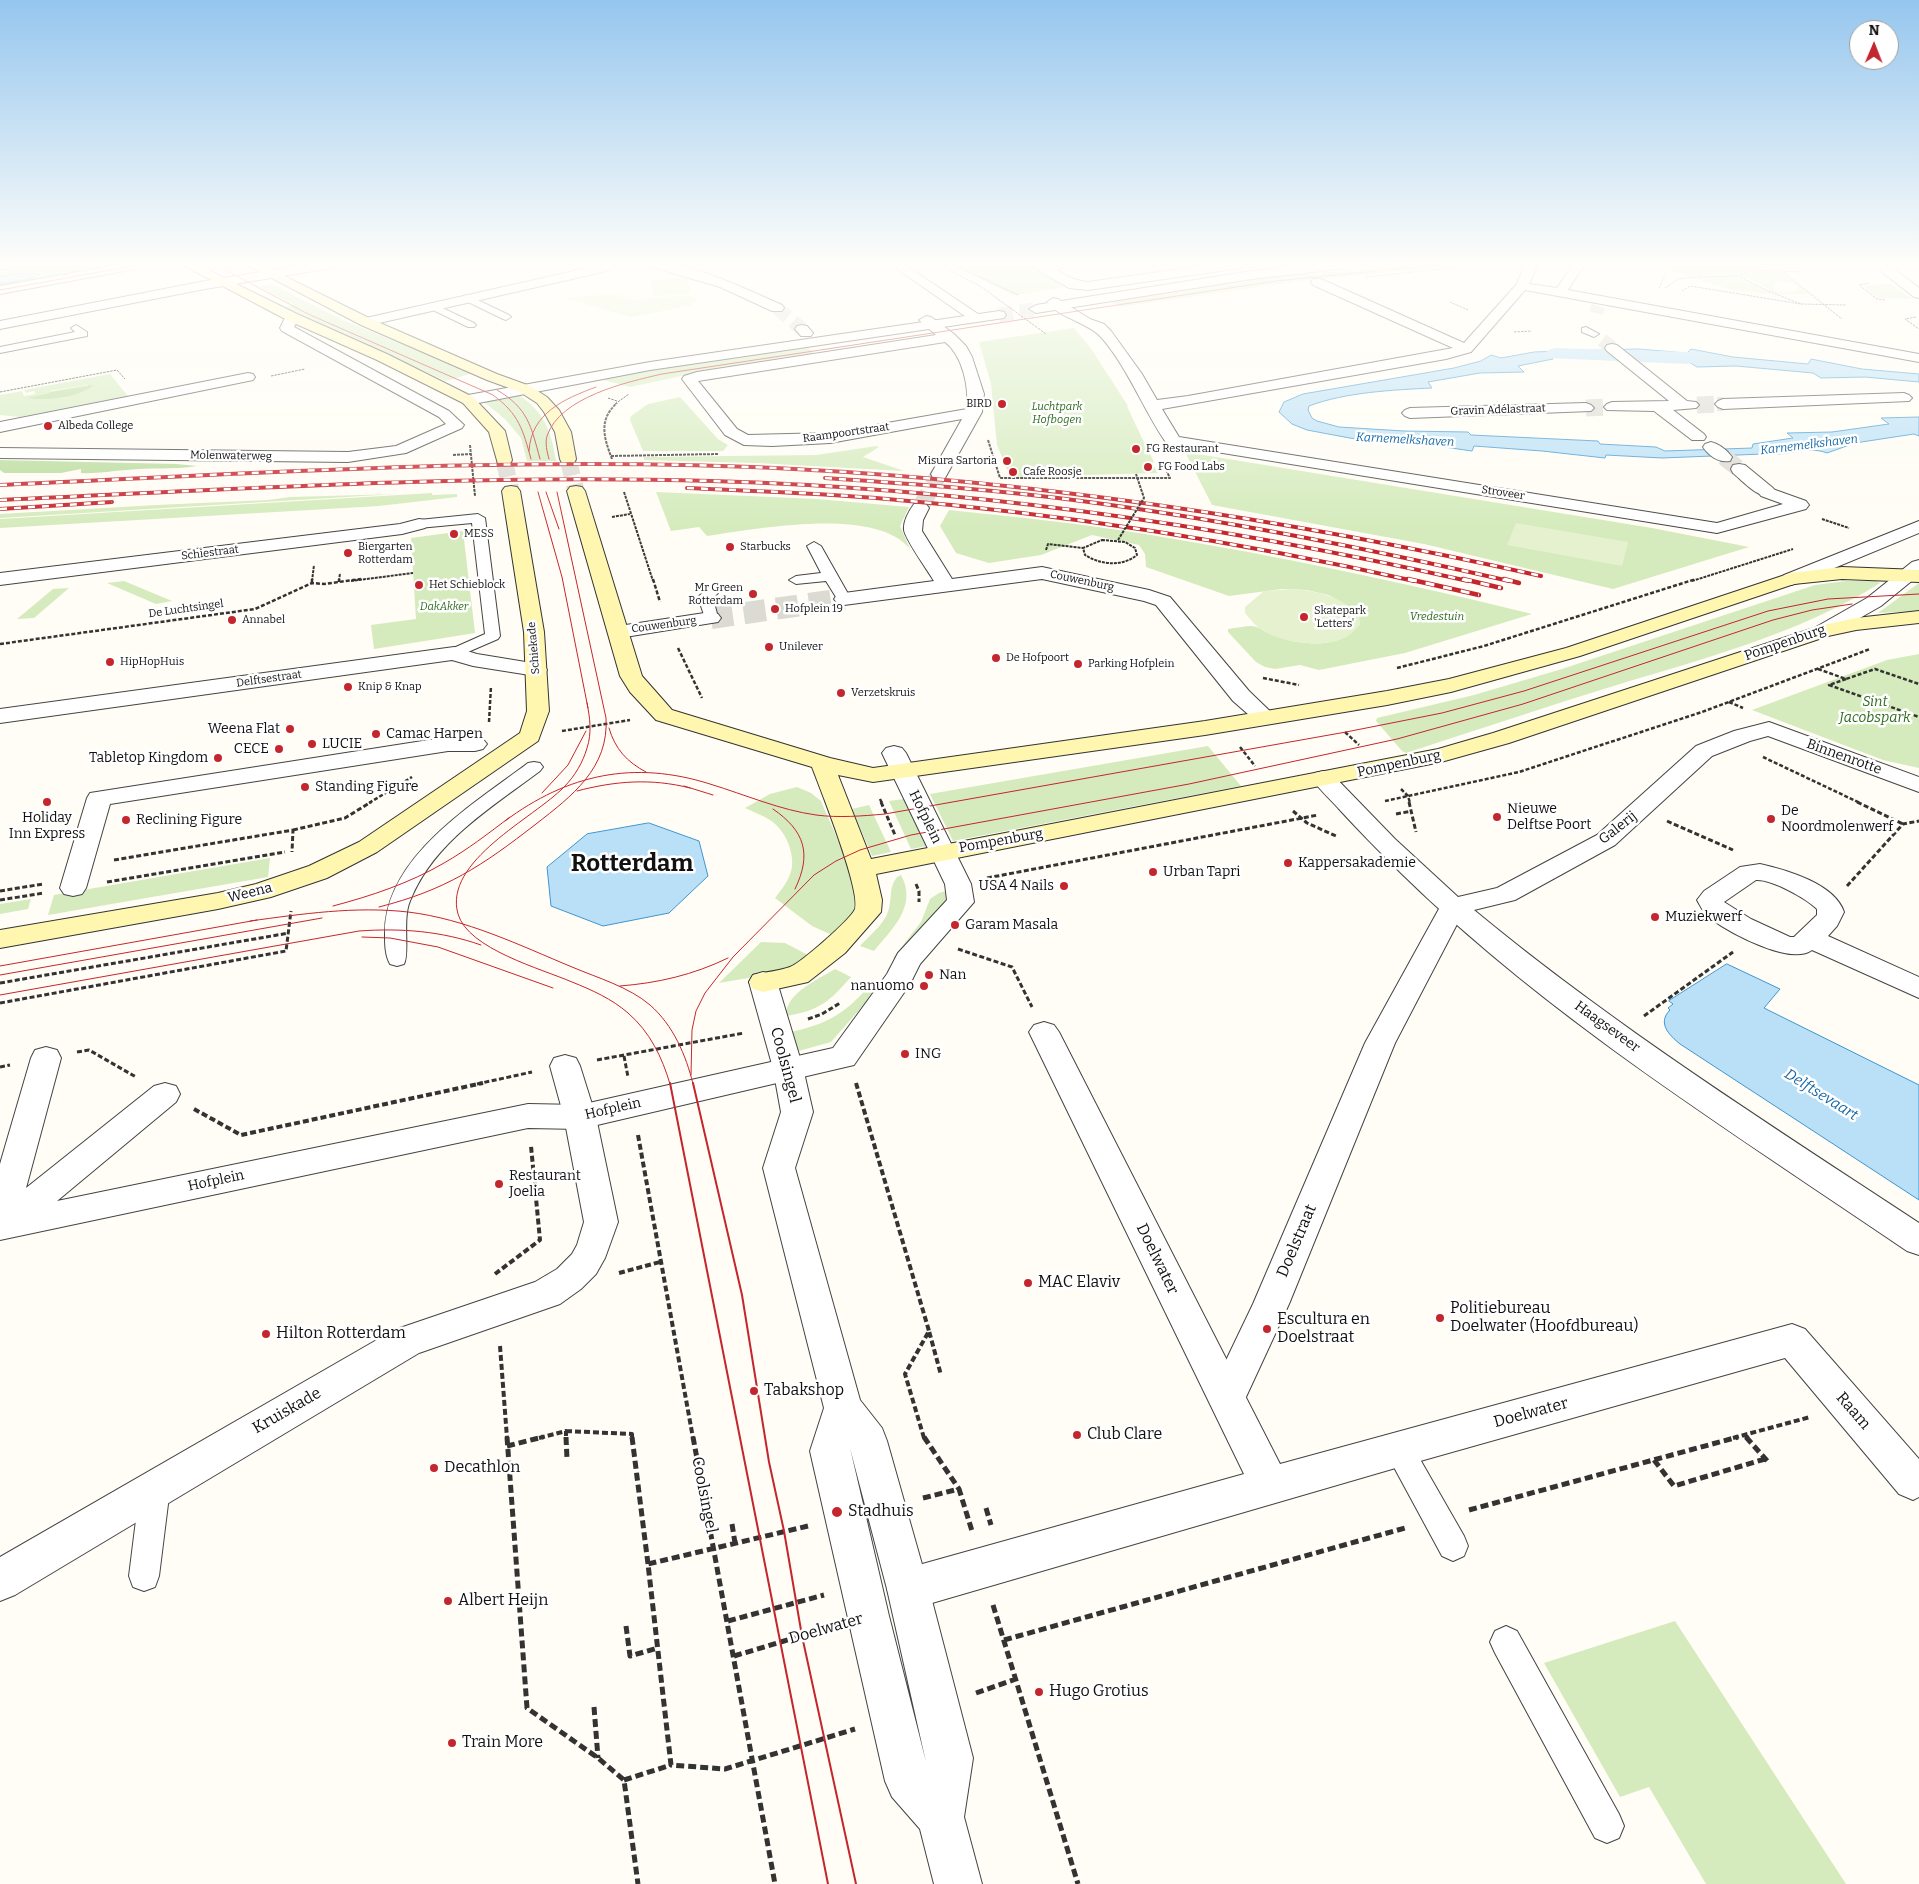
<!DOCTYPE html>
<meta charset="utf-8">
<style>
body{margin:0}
#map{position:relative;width:1919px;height:1884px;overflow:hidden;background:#fffdf5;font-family:Bitter,serif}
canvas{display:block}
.north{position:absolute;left:1849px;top:20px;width:50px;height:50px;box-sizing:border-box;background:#fff;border:1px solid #a0a0a0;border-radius:50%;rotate:1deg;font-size:14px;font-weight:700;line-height:20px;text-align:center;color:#111}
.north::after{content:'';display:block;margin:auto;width:18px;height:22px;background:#c4262e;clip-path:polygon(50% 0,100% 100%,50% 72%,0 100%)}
</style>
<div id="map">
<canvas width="1919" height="1884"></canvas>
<div class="north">N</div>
</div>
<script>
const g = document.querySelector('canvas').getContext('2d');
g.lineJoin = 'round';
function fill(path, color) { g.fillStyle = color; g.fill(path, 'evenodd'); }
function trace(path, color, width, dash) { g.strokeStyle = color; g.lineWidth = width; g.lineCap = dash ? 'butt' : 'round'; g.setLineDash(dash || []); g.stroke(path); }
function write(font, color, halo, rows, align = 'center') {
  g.font = font + ' Bitter,serif'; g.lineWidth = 5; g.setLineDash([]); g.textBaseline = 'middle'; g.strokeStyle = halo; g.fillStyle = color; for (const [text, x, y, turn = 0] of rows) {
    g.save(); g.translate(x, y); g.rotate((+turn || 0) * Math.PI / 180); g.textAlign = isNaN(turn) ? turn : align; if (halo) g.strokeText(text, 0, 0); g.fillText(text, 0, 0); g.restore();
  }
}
fill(new Path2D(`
 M 37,264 L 83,264 L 85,271 L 0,288 L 0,284 L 34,278 L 36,273 L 23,273 L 0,277 L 0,270 Z
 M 949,264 L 1026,264 L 1051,275 L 1065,287 L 1013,295 Z
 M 1413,264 L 1481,264 L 1306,280 L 1120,307 L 1111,302 L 1282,276 Z
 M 1681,264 L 1744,264 L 1748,269 C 1738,280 1702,277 1687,277 L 1690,276 L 1669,270 L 1672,265 Z
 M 1757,271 L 1782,272 L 1809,294 L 1777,294 L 1743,275 ZM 1780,281 L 1792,283 L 1798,287 L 1798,290 L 1789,293 L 1777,292 L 1773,287 L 1775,283 Z
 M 1734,277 L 1744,279 L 1771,294 L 1732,290 L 1697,279 Z
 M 271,284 L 345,321 L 473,373 L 446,381 L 284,307 L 294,305 L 259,287 Z
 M 1891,284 L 1912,299 L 1879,298 L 1863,286 Z
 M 1074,328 L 1092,350 L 1128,406 L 1127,406 C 1136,426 1143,440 1154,462 L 1152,463 L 1158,473 L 1010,477 L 997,445 L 991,384 L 979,342 Z
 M 807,347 L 815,354 L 686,375 L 630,387 L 604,380 L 622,375 Z
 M 110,374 L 128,396 L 20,417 L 0,415 L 0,395 L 22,391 L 24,396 L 35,394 L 34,391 L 26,393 L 24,390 ZM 88,385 L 86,390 C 68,397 48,397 29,398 L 50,393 L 50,391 Z
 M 519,395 C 545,413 551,431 556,461 L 527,461 L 521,438 L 505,419 L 484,402 Z
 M 680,397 L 718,439 L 728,445 L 723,451 L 643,451 L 630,420 L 631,416 L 648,404 Z
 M 876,446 L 879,447 L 863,457 L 904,471 L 757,463 L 644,460 L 644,457 L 816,455 Z
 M 1185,452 L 1652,528 L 1749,547 L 1613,589 L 1424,544 L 1212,505 Z
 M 656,492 L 817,499 L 909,507 L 900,526 L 910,549 C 875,506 758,529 707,536 L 699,527 L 671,531 Z
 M 432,493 L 432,495 L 457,494 L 457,497 L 379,506 L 0,528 L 0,519 Z
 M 396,494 L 0,518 L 0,514 L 156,505 L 268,500 L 290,497 Z
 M 949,510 C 1017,517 1084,524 1151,535 C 1279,556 1406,583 1532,614 L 1405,653 L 1319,670 L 1300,665 L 1275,669 L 1265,667 L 1256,662 L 1228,632 L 1228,629 C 1236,628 1244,626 1252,626 C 1261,627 1272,635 1281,638 C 1307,646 1342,648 1360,624 L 1352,608 L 1328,595 L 1307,590 L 1282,589 L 1229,596 L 1146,567 L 1145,554 L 1139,545 L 1092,535 L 1041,555 L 989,563 L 956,553 L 940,526 Z
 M 463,531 L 475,633 L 374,649 L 371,625 L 416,619 L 411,538 Z
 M 124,581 L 172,601 L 156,604 L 107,583 Z
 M 1846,581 L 1876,581 L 1880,583 C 1803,632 1706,658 1620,684 C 1548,706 1477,730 1406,753 L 1402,751 L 1376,721 L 1377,718 L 1474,695 L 1562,669 L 1815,585 Z
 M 1919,583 L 1919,611 L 1878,613 Z
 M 69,588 L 34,618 L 17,619 L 53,589 Z
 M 1919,654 L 1919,768 L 1883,760 L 1752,710 L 1887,660 Z
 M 1208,746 L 1241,786 L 953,841 L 930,794 Z
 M 797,787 L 811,793 L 821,801 C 831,826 862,886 853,912 C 850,921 839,928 832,935 L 812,926 L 775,898 C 782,889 790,879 792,867 C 794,850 784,829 770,820 C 762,815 753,812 745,808 L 770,794 Z
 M 904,799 L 927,846 L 911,849 L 889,801 Z
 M 869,805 L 891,852 L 872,856 L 852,809 Z
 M 270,858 L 268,877 L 48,915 L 54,895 Z
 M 901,875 C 918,906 892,929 874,951 L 860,946 C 870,935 886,923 889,908 C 892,896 889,887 897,877 Z
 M 949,890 L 951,901 L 902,959 L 893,958 L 921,922 L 930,899 L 939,893 Z
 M 31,899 L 28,909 L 0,914 L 0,904 Z
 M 761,942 L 785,943 L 810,956 C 786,976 749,977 719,983 Z
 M 835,969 L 851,977 C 830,1001 819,1011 786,1016 C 786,992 818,980 835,969 Z
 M 868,987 L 874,993 L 831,1042 L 795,1052 L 790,1032 C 825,1025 845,1014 868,987 Z
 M 1675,1621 L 1846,1884 L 1706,1884 L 1649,1787 L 1620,1797 L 1544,1663 Z`), '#d5ebbd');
fill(new Path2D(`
 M 91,385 L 93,386 C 75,398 48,401 27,398 L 50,393 L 49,392 Z
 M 0,460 L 176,464 L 197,466 C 174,470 150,467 127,470 C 111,471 96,474 81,473 L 81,469 L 61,473 L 4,473 L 0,470 Z`), '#b9dc9c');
fill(new Path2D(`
 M 686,277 L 691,293 L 654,296 L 650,280 Z
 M 614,294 L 632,300 L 688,296 L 699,299 L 689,306 L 630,317 L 566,298 Z
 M 1516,523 L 1628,542 L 1622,566 L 1507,545 Z
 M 1295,589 C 1319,591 1342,598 1359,615 L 1360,624 C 1355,630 1350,636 1342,639 C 1321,648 1277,642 1259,628 C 1254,624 1249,618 1245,613 L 1245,607 L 1264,591 Z`), '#e6f2cf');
const water = new Path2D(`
 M 23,273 L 40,274 L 34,278 L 0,284 L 0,277 Z
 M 1638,349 L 1687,353 L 1691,349 L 1733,357 L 1808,364 L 1811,359 L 1862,369 L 1919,374 L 1919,382 L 1865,377 L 1821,378 L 1813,373 L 1736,366 L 1697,367 L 1689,362 L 1642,357 L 1632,353 L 1551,355 L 1553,359 L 1518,366 L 1524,372 L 1480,373 L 1428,382 L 1432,388 C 1393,390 1346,392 1309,406 L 1308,410 L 1312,418 L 1317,421 L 1339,427 L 1404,431 L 1468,432 L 1471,435 L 1598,441 L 1600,444 L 1656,447 L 1665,451 L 1752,448 L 1753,444 L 1793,438 L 1787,433 L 1832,432 L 1889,424 L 1881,418 L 1919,417 L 1919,436 L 1914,434 L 1855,443 L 1827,453 C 1806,445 1785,457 1763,454 L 1662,458 L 1606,455 L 1605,458 L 1542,451 L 1474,446 L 1472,451 L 1417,443 L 1355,439 L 1307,430 L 1292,424 L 1279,412 L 1284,402 L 1303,394 L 1454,368 L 1481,361 L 1491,355 L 1501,358 L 1534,352 Z
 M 649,823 L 699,841 L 708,876 L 669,913 L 603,926 L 551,906 L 547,867 L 587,834 Z
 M 1727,964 L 1780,989 L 1764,1008 L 1919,1085 L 1919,1200 L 1680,1044 C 1669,1035 1657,1023 1670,1010 L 1668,1008 L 1673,1004 L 1669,1001 Z`);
fill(water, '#b9e0f7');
trace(water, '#3f96cf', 1);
fill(new Path2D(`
 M 1555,348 L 1688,352 L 1695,354 L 1698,358 L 1695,362 L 1688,364 L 1548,358 L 1545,354 L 1548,350 Z`), '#b9e0f7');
trace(new Path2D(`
 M 777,308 L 802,329
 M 1602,340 L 1612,348
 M 1717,404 L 1723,404`), '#dbdad3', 14, [14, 7]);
trace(new Path2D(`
 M 1697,405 L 1723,404
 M 1586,408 L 1612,407
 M 1724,457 L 1739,469`), '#dbdad3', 17, [17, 9]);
trace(new Path2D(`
 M 1596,313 L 1598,306`), '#dbdad3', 14, [14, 7]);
trace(new Path2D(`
 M 920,508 L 939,474`), '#dbdad3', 17, [17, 9]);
trace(new Path2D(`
 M 711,618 L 844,599`), '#dbdad3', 22, [22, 11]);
trace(new Path2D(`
 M 999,315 L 1036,309`), '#dbdad3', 14, [14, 7]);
trace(new Path2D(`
 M 568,459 L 576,491
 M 504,460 L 511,491`), '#dbdad3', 17, [17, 9]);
const service = new Path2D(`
 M 1047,264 L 1070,264 C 1064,269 1045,272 1039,267 Z
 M 467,295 L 509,315 L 511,317 L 506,320 L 503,319 L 464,300 L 464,296 Z
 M 432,303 L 474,323 L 476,325 L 474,327 L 468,327 L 429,308 L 427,306 Z
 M 76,325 L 87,332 L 87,336 L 0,353 L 0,347 L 75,332 L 71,328 Z
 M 1586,327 L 1599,334 L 1594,337 L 1582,332 L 1582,328 Z
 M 478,514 L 485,518 L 500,636 L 498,639 L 454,658 L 449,656 L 446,653 L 449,650 L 485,634 L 472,523 L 419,528 L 412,524 L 419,520 Z
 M 814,542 L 821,546 L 851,599 L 849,602 L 839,602 L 826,581 L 796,584 L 789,580 L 796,576 L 821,573 L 807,546 Z
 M 711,589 L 716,590 L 718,593 L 713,598 L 718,618 L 716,621 L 706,621 L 698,597 L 706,590 Z
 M 534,762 L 540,763 L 543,767 L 540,771 C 492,807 433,842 410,901 C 402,919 410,954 404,964 L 397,966 L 390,964 C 385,955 385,944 385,934 C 384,857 474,804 528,763 Z
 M 1399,1436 L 1409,1440 L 1464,1536 L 1468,1546 L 1464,1556 L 1453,1561 L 1442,1556 L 1389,1458 L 1385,1449 L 1389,1440 Z
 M 155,1474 L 165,1478 L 170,1488 L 159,1576 L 155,1587 L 144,1591 L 133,1587 L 129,1576 L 140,1488 L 145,1478 Z
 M 1506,1626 L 1517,1631 L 1619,1814 L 1624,1826 L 1619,1838 L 1607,1843 L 1595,1838 L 1495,1653 L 1490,1642 L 1495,1631 Z`);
const pedestrian = new Path2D(`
 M 650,264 C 691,261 745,289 782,305 L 784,308 L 782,311 L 772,311 L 720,287 L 652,267 Z
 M 802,325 L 807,326 L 813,333 L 811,336 L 801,336 L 795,329 L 797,326 Z
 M 1612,344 L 1617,345 L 1687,401 L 1696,402 L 1699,405 L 1696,408 L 1673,410 L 1704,434 L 1706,437 L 1704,440 L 1692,440 L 1654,411 L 1607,410 L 1604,407 L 1607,404 L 1612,402 L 1669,401 L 1607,351 L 1605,348 L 1607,345 Z
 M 1904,393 L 1909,395 L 1912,398 L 1909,401 L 1723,409 L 1718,407 L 1715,404 L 1718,401 L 1723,399 Z
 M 1586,403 L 1591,405 L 1594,408 L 1591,411 L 1410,418 L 1405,416 L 1402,413 L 1405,410 L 1410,408 Z
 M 1711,442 C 1719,444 1727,450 1732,457 L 1730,461 C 1719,463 1709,456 1703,447 L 1705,444 Z
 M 1739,464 L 1745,465 L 1773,488 L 1776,492 L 1773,496 C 1758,499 1744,482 1733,473 L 1731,469 L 1733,465 Z
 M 448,737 L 475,737 L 483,739 L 487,744 L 483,749 L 475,751 L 448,751 L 110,804 L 86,888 L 82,894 L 73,896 L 64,894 L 60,888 L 87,798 L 90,793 Z
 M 894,746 L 902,748 L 906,753 L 971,884 L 974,902 L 920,964 L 910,984 L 854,1065 L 580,1129 L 528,1128 L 0,1240 L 0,1164 L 31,1058 L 35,1050 L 46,1047 L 57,1050 L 61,1058 L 26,1188 L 154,1086 L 165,1083 L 176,1086 L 180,1094 L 176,1102 L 57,1201 L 528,1104 L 580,1105 L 833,1048 L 887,974 L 898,953 L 947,900 L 945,884 L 882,753 L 886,748 Z
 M 1453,898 L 1462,901 L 1466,907 L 1395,1043 L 1289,1304 L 1240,1410 L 1227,1415 L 1214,1410 L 1208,1398 L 1253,1304 L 1365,1043 L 1440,907 L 1444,901 Z`);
const minor = new Path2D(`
 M 0,264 L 16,264 L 14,267 L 0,270 Z
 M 122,264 L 146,264 L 140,268 L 0,294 L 0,286 Z
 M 310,264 L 337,264 L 331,268 L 205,289 L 0,329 L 0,321 L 205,281 Z
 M 605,264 L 611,264 L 613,267 L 607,271 L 366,326 L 359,322 L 366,318 Z
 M 890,264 L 904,264 L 984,318 L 982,321 L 972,321 Z
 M 1028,264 C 1055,262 1065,281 1088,282 L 1217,264 L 1247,264 L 1241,268 L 1088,290 L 1069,288 Z
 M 1521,264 L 1534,264 L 1537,267 L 1529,284 L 1557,288 L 1573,264 L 1585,264 L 1568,290 L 1919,354 L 1919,362 L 1525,290 L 1471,352 L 1446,359 L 1162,409 L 1179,437 L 1717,523 L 1783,504 L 1761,496 L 1758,492 L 1761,488 L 1767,487 L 1806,501 L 1809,505 L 1806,509 L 1717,533 L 1167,444 C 1143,410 1129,369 1101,337 C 1089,323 1059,318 1047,302 L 1053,298 L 1058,299 L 1090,319 L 1104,324 L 1111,331 L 1142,374 L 1157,400 L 1188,396 L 1453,348 L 1313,285 L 1311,282 L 1313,279 L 1321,279 L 1464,343 L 1516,285 L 1524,268 Z
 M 1876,264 L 1888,264 L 1919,288 L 1919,298 L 1914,297 L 1882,272 Z
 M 292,313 L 299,317 L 294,327 L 449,411 L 464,425 L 462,428 L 406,453 L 348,462 L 0,458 L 0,448 L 348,452 L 396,446 L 446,424 L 439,417 L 282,331 L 280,328 L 287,314 Z
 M 926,316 L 931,317 L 954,334 L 966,346 L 972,357 L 984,394 L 982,412 L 945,478 L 933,478 L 931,474 L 962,419 L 830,443 L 772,446 L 744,445 L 725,435 L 682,379 L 684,376 L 697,372 L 936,335 L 919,320 ZM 945,342 C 963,356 969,387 967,409 L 830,433 L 748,435 L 737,429 L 698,381 Z
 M 248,373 L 253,374 L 255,377 L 253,380 L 0,432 L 0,422 Z
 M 920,503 L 926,504 L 929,508 L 923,520 L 922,531 L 952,579 L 1042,567 L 1149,590 L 1170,597 L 1249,691 L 1276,717 L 1273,722 L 1265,724 L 1257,722 L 1233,701 L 1156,605 L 1144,601 L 1042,579 L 844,605 L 837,603 L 834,599 L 837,595 L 844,593 L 934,581 C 928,571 905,539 904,530 C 903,521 909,511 914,504 Z
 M 419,519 L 425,520 L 428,524 L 425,528 L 402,534 L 0,585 L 0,573 L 400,524 Z
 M 711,612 L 718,614 L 721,618 L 718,622 L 619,638 L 612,636 L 609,632 L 612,628 L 619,626 Z
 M 454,647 L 477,654 L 544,665 L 547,670 L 544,675 L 536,676 L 473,666 L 452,660 L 0,723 L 0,709 Z
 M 1769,722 L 1919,777 L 1919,792 L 1768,736 L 1750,741 L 1712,756 L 1615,845 L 1515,900 L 1474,910 C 1614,1026 1767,1123 1919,1223 L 1919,1255 L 1907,1251 C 1734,1133 1551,1020 1401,873 C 1380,852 1359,831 1339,809 C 1330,799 1319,789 1311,778 L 1315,773 L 1323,771 L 1331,773 L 1395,839 L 1458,897 L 1497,888 L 1597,835 L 1696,746 L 1734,731 Z
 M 1760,864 C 1787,870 1835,884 1844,912 L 1837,926 L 1828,936 L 1919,977 L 1919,998 L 1812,950 C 1791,966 1730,933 1711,919 C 1704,914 1701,907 1697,900 L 1704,891 L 1740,867 ZM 1756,880 C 1771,879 1806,898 1817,909 L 1817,915 L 1794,937 L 1790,937 L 1751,919 L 1724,902 Z
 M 1044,1022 L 1054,1025 L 1059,1032 L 1280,1464 L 1792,1324 L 1805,1329 L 1919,1459 L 1919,1497 L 1913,1500 L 1899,1494 L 1785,1358 L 1399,1467 L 908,1610 L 893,1604 L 887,1589 L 893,1574 L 908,1568 L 1244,1474 L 1029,1032 L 1034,1025 Z
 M 565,1055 L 576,1058 L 580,1066 L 596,1117 L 618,1222 L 605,1258 L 596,1274 L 581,1289 L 560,1304 L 419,1353 L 15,1595 L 0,1601 L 0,1557 L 394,1330 L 535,1282 L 557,1269 L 572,1254 L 577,1245 L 584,1222 L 564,1117 L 550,1066 L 554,1058 Z
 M 2,1199 L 14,1203 L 19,1213 L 14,1223 L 0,1228 L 0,1200 Z`);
const tertiary = new Path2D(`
 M 1317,264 L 1353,264 L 1347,268 L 1252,279 L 1036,313 L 1029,309 L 1036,305 L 1252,271 Z
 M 999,311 L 1004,312 L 1006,315 L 1004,318 L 650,370 L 468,405 L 463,403 L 460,400 L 463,397 L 468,395 L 650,362 Z
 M 1919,521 L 1919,533 L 1798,583 L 1791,585 L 1784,583 L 1781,579 L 1784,575 Z
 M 1919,560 L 1919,575 L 1881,606 L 1830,635 L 1823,637 L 1816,635 L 1813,631 L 1816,627 L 1867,598 L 1912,562 Z
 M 763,972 L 773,975 L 777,982 L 803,1068 L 813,1112 L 795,1168 L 860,1400 L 882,1428 L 887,1441 L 929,1589 L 973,1758 L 964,1817 L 982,1884 L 934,1884 L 920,1829 L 892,1797 L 885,1781 L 810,1451 L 824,1408 L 763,1168 L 781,1112 L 773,1068 L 749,982 L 753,975 ZM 850,1448 L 887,1589 L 926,1762 L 889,1616 Z`);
const secondary = new Path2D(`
 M 181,264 L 196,264 L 297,314 L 387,354 L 473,397 L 505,431 L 512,460 L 510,464 L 498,464 L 489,432 L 463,403 L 377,360 L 287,320 Z
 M 245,264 L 260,264 L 371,319 L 497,374 L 530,386 L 547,397 L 559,410 L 571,432 L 576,459 L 574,463 L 562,463 L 560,459 L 555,432 L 544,412 L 537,403 L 520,392 L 487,380 L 361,325 Z
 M 511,486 L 517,487 L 520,491 L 544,632 L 549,711 L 538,741 L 377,852 L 327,878 L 271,897 L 218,909 L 0,948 L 0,930 L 218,893 L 256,884 L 309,866 L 359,842 L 520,733 L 527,711 L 524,632 L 502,491 L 505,487 Z
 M 576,486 L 582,487 L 585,491 L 642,676 L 672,710 L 830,758 L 873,768 L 1205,721 L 1387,691 L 1449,679 L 1566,648 L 1791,573 L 1842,567 L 1919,570 L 1919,582 L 1842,579 L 1794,584 L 1580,656 L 1451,692 L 1387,705 L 1205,735 L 873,782 L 838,775 L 871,859 L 1438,749 L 1493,733 L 1823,625 L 1856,618 L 1919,611 L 1919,623 L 1856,630 L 1828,636 L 1509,743 L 1441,762 L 876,874 L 882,900 L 881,912 L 845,953 L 808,982 L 763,992 L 753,989 L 749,982 L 753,975 C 765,972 779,971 790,967 C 801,963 851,919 855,909 C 861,890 821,791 812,767 L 656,720 L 630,692 L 620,676 L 567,491 L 570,487 Z`);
trace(service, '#444', 2);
trace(pedestrian, '#444', 2);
trace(minor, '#444', 2);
trace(tertiary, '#444', 2);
trace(secondary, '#333', 2);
trace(new Path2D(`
 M 953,264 L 1018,295
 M 993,264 L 1009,268
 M 1746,264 L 1752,270 L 1739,276 L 1768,291 L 1801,304 L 1846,305
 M 1773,264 L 1842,319
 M 1831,264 L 1837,270
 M 1834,266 L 1860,268
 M 1752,270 L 1805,272
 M 1366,277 L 1487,264
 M 1869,283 L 1859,285 L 1877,299 L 1885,300
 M 1659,288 L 1670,264
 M 1665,288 L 1678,279 L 1683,278 L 1739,276
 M 1682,291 L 1690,286 L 1801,304
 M 1450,302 L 1468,310
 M 1916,317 L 1905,319 L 1919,329
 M 1514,332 L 1531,331
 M 271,376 L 305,369
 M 0,392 L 117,370 L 125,379
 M 608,398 L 617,401
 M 615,404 L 629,394`), '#333', 1, [2.5, 1]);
trace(new Path2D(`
 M 988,440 L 1000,478 L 1170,478 L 1162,462
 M 470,445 L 475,496
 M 453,455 L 471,454
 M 611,456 L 718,454
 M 612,459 C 604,438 598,420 617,403
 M 624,492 L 653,581
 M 612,517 L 630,514
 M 1822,519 L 1849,528
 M 1102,540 L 1125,542 L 1135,548 L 1137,555 C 1122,567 1101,565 1085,555 L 1083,548 Z
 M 1046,550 L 1048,544 L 1083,548
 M 312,581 L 314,565
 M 339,581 L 340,573
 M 351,581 L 413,573
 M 1692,581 L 1793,549`), '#333', 2, [3, 1]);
trace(new Path2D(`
 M 653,579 L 660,602
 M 339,582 L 339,579
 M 312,583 L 312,579
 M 0,644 L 255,609 L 312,583 L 324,584 L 361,579
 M 678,648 L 702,698
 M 1397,668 L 1484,646 L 1696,579
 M 1818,669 L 1846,679 L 1875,669 L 1919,684
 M 1263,678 L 1299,685
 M 1846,679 L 1829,685 L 1919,717
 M 1729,702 L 1743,708
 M 489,722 L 491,686
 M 562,731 L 630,720
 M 1345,732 L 1359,745
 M 1240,747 L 1255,766
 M 1763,757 L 1860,803
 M 1401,789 L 1408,796 L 1410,803
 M 880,799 L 882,803
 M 1385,801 L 1519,772 L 1702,712 L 1870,649
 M 369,803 L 412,777`), '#333', 2.5, [4, 2]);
trace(new Path2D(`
 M 881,802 L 895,835
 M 1409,802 L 1416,832
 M 1857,802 L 1903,824
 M 1293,811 L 1307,823 L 1336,836
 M 1396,814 L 1412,811
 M 1667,821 L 1733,850
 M 293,830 L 345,818 L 371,802
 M 114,860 L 293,830 L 292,852
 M 987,878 L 1318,815
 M 107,882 L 285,852
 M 916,884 L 919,891 L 919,902
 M 1847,886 L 1903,824 L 1919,821
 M 0,891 L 43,884
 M 0,900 L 44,893
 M 958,949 L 1012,967 L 1032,1007
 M 0,983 L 289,933
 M 0,1003 L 286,951 L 291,911
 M 1644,1016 L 1733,952
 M 808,1019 L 822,1014 L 840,1003
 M 77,1052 L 89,1050 L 136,1077
 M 624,1056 L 628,1077
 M 597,1060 L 744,1033
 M 0,1067 L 10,1065
 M 477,1084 L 532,1072`), '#333', 3, [5, 2.5]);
trace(new Path2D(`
 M 856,1083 L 929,1331
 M 194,1109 L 241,1135 L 483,1083
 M 638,1135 L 693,1438
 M 619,1273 L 660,1262
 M 495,1274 L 540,1240 L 531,1146
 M 500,1346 L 507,1438
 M 566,1431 L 632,1434 L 632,1438
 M 1745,1435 L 1748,1438
 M 539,1438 L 566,1431 L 566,1438
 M 924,1438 L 905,1374 L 929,1331 L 941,1375
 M 1733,1438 L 1810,1417`), '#333', 4, [6, 3]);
trace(new Path2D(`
 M 507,1437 L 527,1708 L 598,1758 L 624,1780 L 638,1884
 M 566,1437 L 567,1459
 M 632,1437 L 648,1564
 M 693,1437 L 775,1884
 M 924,1437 L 959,1489
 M 1746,1437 L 1769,1463
 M 507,1446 L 543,1437
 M 1654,1460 L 1674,1486 L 1765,1459
 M 923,1498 L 959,1489 L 972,1531
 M 986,1508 L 991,1525
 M 1469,1510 L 1738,1437
 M 732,1524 L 735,1543
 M 808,1526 L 648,1564 L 671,1765 L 725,1769 L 855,1729
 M 993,1605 L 1078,1884
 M 728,1621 L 824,1595
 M 626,1626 L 630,1656 L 658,1648
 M 1004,1640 L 1405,1528
 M 734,1656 L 831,1627
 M 976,1693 L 1016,1679
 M 594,1707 L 598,1758
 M 624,1780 L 671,1765`), '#333', 5, [8, 4]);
fill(service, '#fff');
fill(pedestrian, '#fff');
fill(minor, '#fff');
fill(tertiary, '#fff');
fill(secondary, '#fff6b0');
trace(new Path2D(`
 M 214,264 L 308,314 L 493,395 C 519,414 523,430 531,459
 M 0,266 L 14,264
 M 63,276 L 74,271 L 75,266 L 71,264
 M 0,290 L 144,264
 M 497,390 C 528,408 531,426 540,459
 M 529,451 C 531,413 564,399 596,387
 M 549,459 C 547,452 545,443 547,436 C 560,397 627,382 662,374 L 1276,281 L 1447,264
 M 538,492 L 562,577 L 588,708
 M 546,492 L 559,529
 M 587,703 C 590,718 592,733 587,748 C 583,762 575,776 564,787 C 534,818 443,861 458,914 C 468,949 542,969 572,982 C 592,990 612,999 628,1013 C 650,1032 662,1057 670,1084
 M 609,728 C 615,749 627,762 646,772
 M 684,786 L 713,795
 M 577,791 C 615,781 651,778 690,788
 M 542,793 L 568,765 L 586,731
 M 773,809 C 805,831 812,854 795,889
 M 505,821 C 568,774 634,760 710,784 C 746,795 780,810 816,815 C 839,818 862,816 885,814 L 1346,732 L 1442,713 L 1524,691 L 1768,611 L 1828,599 L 1919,594
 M 333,906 C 371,896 410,883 444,863 C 467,850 489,833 510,817
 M 379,907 C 446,890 482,866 536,824 C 572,796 609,768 606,718 L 557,492
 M 250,921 C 302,914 355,906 408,912 C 466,919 519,945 572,967 C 598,978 629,987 650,1005 C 673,1025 686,1055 693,1084
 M 362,937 L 390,938 L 438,947 L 553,988
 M 0,966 L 257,920
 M 0,975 L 322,918
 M 620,986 C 658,983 693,975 728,958
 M 0,995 L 359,931 C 401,928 441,931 481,945
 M 691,1075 L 692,1030 L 696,1011 L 705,993 L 733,957 L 814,875 L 836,861 L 860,850 L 911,835 L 1189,784 L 1397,739 L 1523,704 L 1773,620 L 1812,610 L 1852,604`), '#c4262e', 1);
trace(new Path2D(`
 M 670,1083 L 828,1884
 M 693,1083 L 742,1295 L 769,1462 L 784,1531 L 802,1636 L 856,1884`), '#c4262e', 2);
const railFar1 = new Path2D(`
 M 825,478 C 913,484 1001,490 1089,502 C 1230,521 1370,549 1509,581
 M 0,485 C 264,473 530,455 794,469 C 1046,482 1295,521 1541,576
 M 687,488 C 754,491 821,493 887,499 C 1064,514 1241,542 1414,581
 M 0,500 C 237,489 474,474 712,481 C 967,488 1220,525 1468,581
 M 0,509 L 112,502`);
const rail = new Path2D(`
 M 1408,579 L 1479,595
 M 1463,579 L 1501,588
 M 1504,579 L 1519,583`);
trace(railFar1, '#c4262e', 4);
trace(rail, '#c4262e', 4.5);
trace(railFar1, '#fff', 2.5, [7]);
trace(rail, '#fff', 3, [9]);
trace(new Path2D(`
 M 938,264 L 980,286 L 1046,334`), '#333', 1, [2.5, 1]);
trace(new Path2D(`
 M 1118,540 L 1144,498 L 1136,474`), '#333', 2, [3, 1]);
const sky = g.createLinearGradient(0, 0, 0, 528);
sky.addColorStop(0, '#95c6ee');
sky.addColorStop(0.5, '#fffefa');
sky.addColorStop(1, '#fffefa00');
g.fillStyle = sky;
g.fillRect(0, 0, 1919, 528);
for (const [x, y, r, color] of [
 [1002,404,5,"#c4262e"],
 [48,426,5,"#c4262e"],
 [1136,449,5,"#c4262e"],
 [1007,461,5,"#c4262e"],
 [1148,467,5,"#c4262e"],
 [1013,472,5,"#c4262e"],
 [454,534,5,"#c4262e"],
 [730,547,5,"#c4262e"],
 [348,553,5,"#c4262e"],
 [419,585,5,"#c4262e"],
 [753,594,5,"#c4262e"],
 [775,609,5,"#c4262e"],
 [1304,617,5,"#c4262e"],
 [232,620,5,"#c4262e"],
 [769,647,5,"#c4262e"],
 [996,658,5,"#c4262e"],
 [110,662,5,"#c4262e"],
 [1078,664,5,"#c4262e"],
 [348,687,5,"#c4262e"],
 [841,693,5,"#c4262e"],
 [290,729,5,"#c4262e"],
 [376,734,5,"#c4262e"],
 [312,744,5,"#c4262e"],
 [279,749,5,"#c4262e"],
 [218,758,5,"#c4262e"],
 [305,787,5,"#c4262e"],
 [47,802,5,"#c4262e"],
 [1497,817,5,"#c4262e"],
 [1771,819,5,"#c4262e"],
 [126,820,5,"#c4262e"],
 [1288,863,5,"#c4262e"],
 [1153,872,5,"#c4262e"],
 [1064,886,5,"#c4262e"],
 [1655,917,5,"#c4262e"],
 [955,925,5,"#c4262e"],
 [929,975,5,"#c4262e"],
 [924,986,5,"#c4262e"],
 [905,1054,5,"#c4262e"],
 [499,1184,5,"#c4262e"],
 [1028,1283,5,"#c4262e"],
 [1440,1318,5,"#c4262e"],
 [1267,1329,5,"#c4262e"],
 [266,1334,5,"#c4262e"],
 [754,1391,5,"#c4262e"],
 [1077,1435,5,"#c4262e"],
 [434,1468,5,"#c4262e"],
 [837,1512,6,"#c4262e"],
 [448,1601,5,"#c4262e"],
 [1039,1692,5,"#c4262e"],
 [452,1743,5,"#c4262e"]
]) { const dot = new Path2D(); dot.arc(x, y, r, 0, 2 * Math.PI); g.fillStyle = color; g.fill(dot); trace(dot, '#fff', 2); }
write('11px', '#111', '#fff', [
 ["BIRD",992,404,"right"],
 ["Albeda College",58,426],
 ["FG Restaurant",1146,449],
 ["Misura Sartoria",997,461,"right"],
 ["FG Food Labs",1158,467],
 ["Cafe Roosje",1023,472],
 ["MESS",464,534],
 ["Biergarten",358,547],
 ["Rotterdam",358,560],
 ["Starbucks",740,547],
 ["Het Schieblock",429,585],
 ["Mr Green",743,588,"right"],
 ["Rotterdam",743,601,"right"],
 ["Hofplein 19",785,609],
 ["Skatepark",1314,611],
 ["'Letters'",1314,624],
 ["Annabel",242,620],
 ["Unilever",779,647],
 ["De Hofpoort",1006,658],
 ["HipHopHuis",120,662],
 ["Parking Hofplein",1088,664],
 ["Knip & Knap",358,687],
 ["Verzetskruis",851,693]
], 'left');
write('italic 11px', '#2f6b1f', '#fff', [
 ["Luchtpark",1057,407],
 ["Hofbogen",1057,420],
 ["DakAkker",444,607],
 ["Vredestuin",1437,617]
]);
write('11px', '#111', '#fff', [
 ["Gravin Adélastraat",1498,410,-2],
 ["Raampoortstraat",846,433,-8],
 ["Molenwaterweg",231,456,1],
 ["Stroveer",1503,493,9],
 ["Schiestraat",210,553,-7],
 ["Couwenburg",1082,581,12],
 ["De Luchtsingel",186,609,-8],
 ["Couwenburg",664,625,-8],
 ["Schiekade",534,648,-95],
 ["Delftsestraat",269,679,-8]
]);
write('italic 12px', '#1768a6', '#fff', [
 ["Karnemelkshaven",1405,440,3],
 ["Karnemelkshaven",1809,445,-7]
]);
write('14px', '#111', '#fff', [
 ["Pompenburg",1785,643,-19],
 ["Binnenrotte",1844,757,20],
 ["Pompenburg",1399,764,-12],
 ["Hofplein",925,817,64],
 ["Galerij",1618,828,-38],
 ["Pompenburg",1001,841,-10],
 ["Weena",250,893,-14],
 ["Haagseveer",1607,1027,36],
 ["Hofplein",613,1109,-13],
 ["Hofplein",216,1181,-12]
]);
write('italic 14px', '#2f6b1f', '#fff', [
 ["Sint",1875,702],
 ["Jacobspark",1875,718]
]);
write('14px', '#111', '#fff', [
 ["Weena Flat",280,729,"right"],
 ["Camac Harpen",386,734],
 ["LUCIE",322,744],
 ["CECE",269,749,"right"],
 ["Tabletop Kingdom",208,758,"right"],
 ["Standing Figure",315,787],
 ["Nieuwe",1507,809],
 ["Delftse Poort",1507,825],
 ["De",1781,811],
 ["Noordmolenwerf",1781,827],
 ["Holiday",47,818,"center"],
 ["Inn Express",47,834,"center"],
 ["Reclining Figure",136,820],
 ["Kappersakademie",1298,863],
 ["Urban Tapri",1163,872],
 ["USA 4 Nails",1054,886,"right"],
 ["Muziekwerf",1665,917],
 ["Garam Masala",965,925],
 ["Nan",939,975],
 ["nanuomo",914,986,"right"],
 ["ING",915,1054],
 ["Restaurant",509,1176],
 ["Joelia",509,1192]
], 'left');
write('italic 15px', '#1768a6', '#fff', [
 ["Delftsevaart",1821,1095,32]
]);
write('16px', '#111', '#fff', [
 ["Coolsingel",785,1065,75],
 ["Doelstraat",1297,1241,-67],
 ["Doelwater",1157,1259,64],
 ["Kruiskade",287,1411,-30],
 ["Raam",1853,1411,49],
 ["Doelwater",1531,1413,-15],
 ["Coolsingel",704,1495,79],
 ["Doelwater",826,1629,-16]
]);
write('16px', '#111', '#fff', [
 ["MAC Elaviv",1038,1283],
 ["Politiebureau",1450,1309],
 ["Doelwater (Hoofdbureau)",1450,1327],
 ["Escultura en",1277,1320],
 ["Doelstraat",1277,1338],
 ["Hilton Rotterdam",276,1334],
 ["Tabakshop",764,1391],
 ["Club Clare",1087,1435],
 ["Decathlon",444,1468],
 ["Stadhuis",848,1512],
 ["Albert Heijn",458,1601],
 ["Hugo Grotius",1049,1692],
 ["Train More",462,1743]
], 'left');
write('bold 24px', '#111', '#fff', [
 ["Rotterdam",632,864]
]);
</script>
